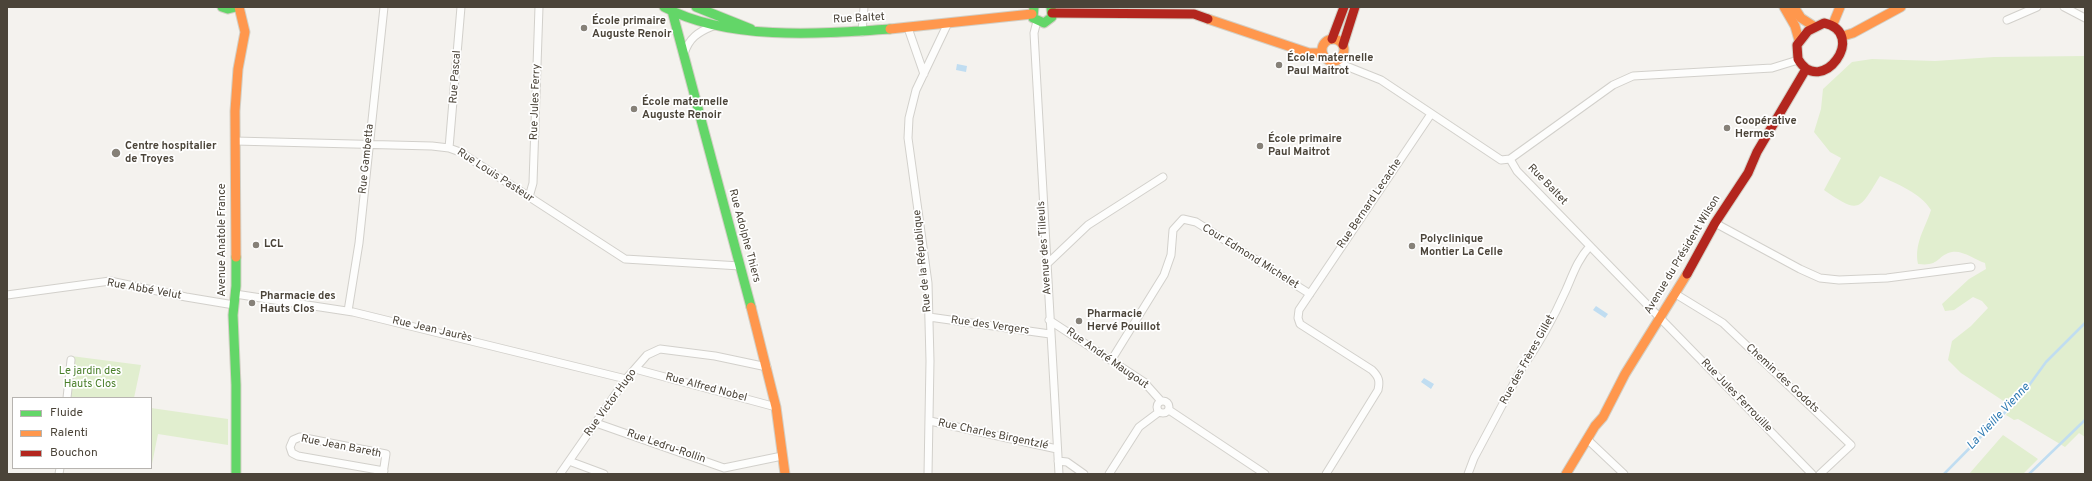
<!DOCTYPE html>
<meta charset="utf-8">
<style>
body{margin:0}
#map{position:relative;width:2092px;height:481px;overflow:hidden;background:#f4f2ee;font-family:Overpass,sans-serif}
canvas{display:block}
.frame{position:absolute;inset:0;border:8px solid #4b4439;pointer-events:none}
.legend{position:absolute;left:12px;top:397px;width:140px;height:72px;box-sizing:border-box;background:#fff;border:1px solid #b7b4b0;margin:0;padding:5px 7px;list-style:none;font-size:12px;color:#4b4439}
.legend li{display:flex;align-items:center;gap:8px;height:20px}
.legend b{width:20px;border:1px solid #b7b4b0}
</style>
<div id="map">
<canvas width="2092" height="481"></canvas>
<div class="frame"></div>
<ul class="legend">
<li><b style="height:5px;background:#63d668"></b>Fluide</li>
<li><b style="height:5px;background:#ff974d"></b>Ralenti</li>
<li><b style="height:5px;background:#b3261e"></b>Bouchon</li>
</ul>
</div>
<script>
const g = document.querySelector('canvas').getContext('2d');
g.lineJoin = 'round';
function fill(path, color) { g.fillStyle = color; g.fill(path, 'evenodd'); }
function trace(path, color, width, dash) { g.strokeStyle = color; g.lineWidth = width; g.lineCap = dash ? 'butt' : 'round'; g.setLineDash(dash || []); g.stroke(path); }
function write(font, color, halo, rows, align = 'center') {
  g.font = font + ' Overpass,sans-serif'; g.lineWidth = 3.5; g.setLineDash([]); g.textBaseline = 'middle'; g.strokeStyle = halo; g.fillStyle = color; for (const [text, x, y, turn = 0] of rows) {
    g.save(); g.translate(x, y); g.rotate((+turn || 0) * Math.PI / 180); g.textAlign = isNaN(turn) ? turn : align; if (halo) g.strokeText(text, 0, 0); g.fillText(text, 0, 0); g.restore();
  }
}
fill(new Path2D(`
 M 2085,56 L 2085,437 L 2079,433 L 2065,447 L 2018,419 L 2014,420 L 2006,415 L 2011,406 L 1961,373 L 1948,360 L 1952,341 L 1971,326 L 1988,308 L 1982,301 L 1973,297 L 1954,310 L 1945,311 L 1942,304 L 1969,279 L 1986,269 L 1985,263 C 1975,260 1963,250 1952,252 C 1937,255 1940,267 1918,264 C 1914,243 1925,229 1931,210 C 1921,193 1897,184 1880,176 C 1859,210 1860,215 1824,190 L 1841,158 L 1830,152 L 1814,132 L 1821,109 L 1823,89 L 1852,62 L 1872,59 L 1935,61 L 1994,57 Z
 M 71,356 L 141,365 L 134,398 L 70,398 Z
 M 151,408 L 228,419 L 228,445 L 158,434 L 151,469 L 144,468 L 151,468 Z
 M 2003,435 L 2038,459 L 2023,474 L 1969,474 Z`), '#e1eecf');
fill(new Path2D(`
 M 957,64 L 967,66 L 966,72 L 956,70 Z
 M 1596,306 L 1608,314 L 1605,318 L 1593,310 Z
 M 1424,378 L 1434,384 L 1431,389 L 1421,382 Z`), '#c0ddf1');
trace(new Path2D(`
 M 1944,474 L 2022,395 L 2046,362 L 2085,323
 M 2029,474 L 2085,420`), '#c0ddf1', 2.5);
const street = new Path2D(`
 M 2064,7 L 2085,18
 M 2007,20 L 2037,7
 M 1037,21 L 1034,33 L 1059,474
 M 908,28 L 924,74
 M 862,32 L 864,7
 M 684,54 C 689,38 698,32 713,26
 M 1339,59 L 1346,66 L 1381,80 L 1501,160 L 1510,159
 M 235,141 L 432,146 L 449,148 L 460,152 L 625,259 L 740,266
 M 449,148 L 461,7
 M 1510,159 L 1517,171 L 1812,474
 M 1510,159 L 1613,85 L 1633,76 L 1772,68 L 1798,60
 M 529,197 L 533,183 L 539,7
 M 1715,223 L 1800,269 L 1820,278 L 1839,280 L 1887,278 L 1971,267
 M 1047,264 L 1088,225 L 1163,177
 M 1674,293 L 1723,323 L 1851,445 L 1820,474
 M 235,294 L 353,312 L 626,379
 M 7,295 L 110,281 L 186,297 L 234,305
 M 348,311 L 359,243 L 384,7
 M 929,317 L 1050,334
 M 1049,320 L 1144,382 L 1161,401
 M 1112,359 L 1164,275 L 1171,255 L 1173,230 L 1183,219 L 1196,222 L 1310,294
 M 635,369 L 776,407
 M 67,398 L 71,360
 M1157 407a6 6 0 1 1 12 0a6 6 0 1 1-12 0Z
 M 1169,410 L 1265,474
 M 930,421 L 1057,449
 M 596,423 L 724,468 L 782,456
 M 1587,439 L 1624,474
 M 569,461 L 604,474
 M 1058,461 L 1067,462 L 1084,474
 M 59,474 L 60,468
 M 383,474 L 386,454 L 300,437 L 293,440 L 290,447 L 292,453 L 298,456 L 384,471
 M 560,474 L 626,379 L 647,355 L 660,349 L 715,356 L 767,367
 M 928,474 L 930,361 L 928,283 L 908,138 L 909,118 L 916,90 L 948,23
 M 1109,474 L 1139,427 L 1159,412
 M 1326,474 L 1378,390 C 1380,381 1379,377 1372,370 L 1300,324 L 1298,318 L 1299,310 L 1431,114
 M 1468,474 L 1474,458 L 1522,368 C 1539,344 1554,317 1566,290 C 1573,274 1578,259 1590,246`);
const fast = new Path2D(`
 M 222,7 L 228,9 L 236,7
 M 664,7 C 728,41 819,34 890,29
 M 671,7 L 751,307
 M 696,7 L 751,29
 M 1034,7 L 1033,18 L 1044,23 L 1052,17 L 1051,7
 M 236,257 L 236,286 L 233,315 L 236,385 L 236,474`);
const slow = new Path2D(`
 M 1784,7 L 1795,26 L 1799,40
 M 1794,7 L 1801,18 L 1815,27
 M 1208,19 L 1309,53 L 1322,53
 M 1833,24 L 1840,7
 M 890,29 L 1032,14
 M 1843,36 L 1853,33 L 1901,7
 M1322 50a11 11 0 1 1 22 0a11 11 0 1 1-22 0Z
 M 236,257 L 235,111 L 238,69 L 245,32 L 239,7
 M 751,307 L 776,407 L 785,474
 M 1566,474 L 1595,426 L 1603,417 L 1625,374 L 1687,274`);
const jam = new Path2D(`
 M 1052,13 L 1194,14 L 1208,19
 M 1824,23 C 1869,33 1821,99 1798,59 L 1797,45 L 1808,31 Z
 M 1332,39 L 1344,7
 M 1343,45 L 1355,7
 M 1687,274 L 1715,223 L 1748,173 L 1757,152 L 1806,69`);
trace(street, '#d2d0cb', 9);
trace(fast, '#d3cfc5', 11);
trace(slow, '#d3cfc5', 11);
trace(jam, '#d3cfc5', 11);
trace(street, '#fdfdfc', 7);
trace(fast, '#63d668', 9);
trace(slow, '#ff974d', 9);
trace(jam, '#b3261e', 9);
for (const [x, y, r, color] of [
 [584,28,4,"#868178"],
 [1279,65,4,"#868178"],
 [634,109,4,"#868178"],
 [1727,128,4,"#868178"],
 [1260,146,4,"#868178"],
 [116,153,5,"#868178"],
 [256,245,4,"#868178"],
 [1412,246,4,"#868178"],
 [252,303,4,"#868178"],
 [1079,321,4,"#868178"]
]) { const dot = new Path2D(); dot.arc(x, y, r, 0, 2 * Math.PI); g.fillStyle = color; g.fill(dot); trace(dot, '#fff', 1.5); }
write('11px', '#4b4439', '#fff', [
 ["Rue Baltet",859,19,-3],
 ["Rue Pascal",456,77,-86],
 ["Rue Jules Ferry",536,102,-88],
 ["Rue Gambetta",367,159,-84],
 ["Rue Louis Pasteur",495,176,33],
 ["Rue Baltet",1547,185,46],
 ["Rue Bernard Lecache",1370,204,-56],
 ["Rue Adolphe Thiers",744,236,75],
 ["Avenue Anatole France",223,240,-90],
 ["Avenue des Tilleuls",1045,248,-94],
 ["Avenue du Président Wilson",1683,255,-59],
 ["Cour Edmond Michelet",1250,257,32],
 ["Rue de la République",923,261,-96],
 ["Rue Abbé Velut",144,290,10],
 ["Rue des Vergers",990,326,8],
 ["Rue Jean Jaurès",432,330,13],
 ["Rue André Maugout",1107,359,35],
 ["Rue des Frères Gillet",1528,360,-61],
 ["Chemin des Godots",1782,379,43],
 ["Rue Alfred Nobel",706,388,15],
 ["Rue Jules Ferrouille",1736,396,46],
 ["Rue Victor Hugo",611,403,-54],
 ["Rue Charles Birgentzlé",993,435,12],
 ["Rue Jean Bareth",341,447,11],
 ["Rue Ledru-Rollin",666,447,19]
]);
write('bold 11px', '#4b4439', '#fff', [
 ["École primaire",592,22],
 ["Auguste Renoir",592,35],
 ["École maternelle",1287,59],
 ["Paul Maitrot",1287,72],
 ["École maternelle",642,103],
 ["Auguste Renoir",642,116],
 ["Coopérative",1735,122],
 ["Hermes",1735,135],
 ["École primaire",1268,140],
 ["Paul Maitrot",1268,153],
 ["Centre hospitalier",125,147],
 ["de Troyes",125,160],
 ["Polyclinique",1420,240],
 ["Montier La Celle",1420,253],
 ["LCL",264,245],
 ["Pharmacie des",260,297],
 ["Hauts Clos",260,310],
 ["Pharmacie",1087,315],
 ["Hervé Pouillot",1087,328]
], 'left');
write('11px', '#4a7f2a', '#fff', [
 ["Le jardin des",90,372],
 ["Hauts Clos",90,385]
]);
write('italic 12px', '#2e7ab2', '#fff', [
 ["La Vieille Vienne",1999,417,-47]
]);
</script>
